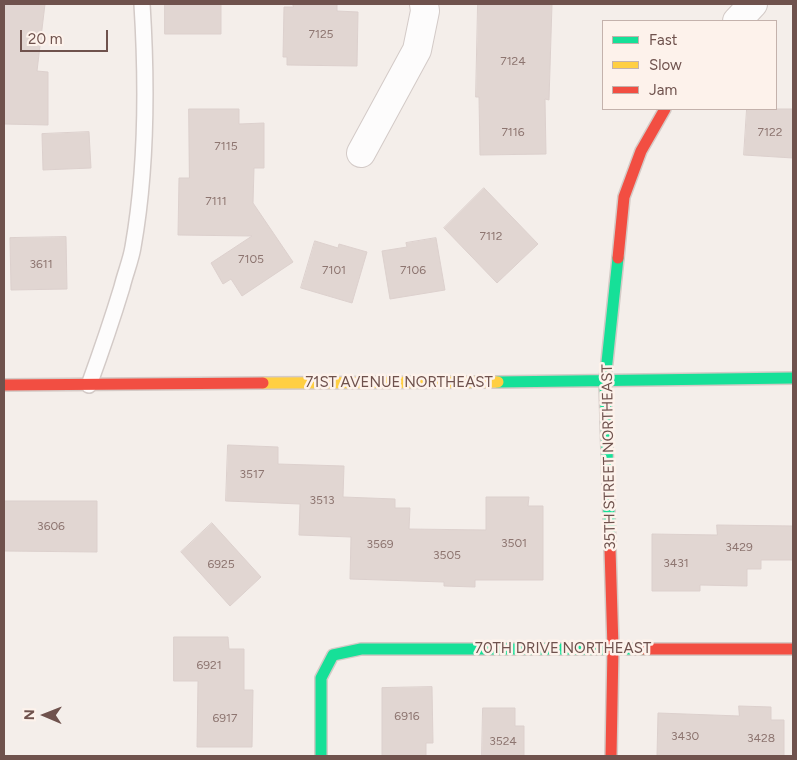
<!DOCTYPE html>
<style>
body{margin:0}
#map{position:relative;width:797px;height:760px;overflow:hidden;background:#f4eeea;font-family:Figtree,sans-serif}
canvas{display:block}
.frame{position:absolute;inset:0;border:5px solid #6f524d;pointer-events:none}
.legend{position:absolute;left:602px;top:20px;width:175px;height:90px;box-sizing:border-box;background:#fdf2eb;border:1px solid #c4b2ac;margin:0;padding:6px 9px;list-style:none;font-size:15px;color:#6f524d}
.legend li{display:flex;align-items:center;gap:10px;height:25px}
.legend b{width:25px;border:1px solid #c4b2ac}
.north{position:absolute;left:20px;top:690px;width:50px;height:50px;-webkit-text-stroke:4px #fdf2eb;paint-order:stroke;rotate:271deg;font-size:14px;font-weight:700;line-height:20px;text-align:center;color:#6f524d}
.north::after{content:'';display:block;margin:auto;width:18px;height:22px;background:#6f524d;clip-path:polygon(50% 0,100% 100%,50% 72%,0 100%)}
.scale{position:absolute;left:20px;top:30px;width:88px;height:22px;box-sizing:border-box;border:2px solid #6f524d;border-top:0;padding-left:6px;font-size:15px;line-height:18px;white-space:nowrap;color:#6f524d;-webkit-text-stroke:4px #fdf2eb;paint-order:stroke}
</style>
<div id="map">
<canvas width="797" height="760"></canvas>
<div class="frame"></div>
<ul class="legend">
<li><b style="height:6px;background:#16e098"></b>Fast</li>
<li><b style="height:6px;background:#ffcf43"></b>Slow</li>
<li><b style="height:6px;background:#f24e42"></b>Jam</li>
</ul>
<div class="north">N</div>
<div class="scale">20 m</div>
</div>
<script>
const g = document.querySelector('canvas').getContext('2d');
g.lineJoin = 'round';
function fill(path, color) { g.fillStyle = color; g.fill(path, 'evenodd'); }
function trace(path, color, width, dash) { g.strokeStyle = color; g.lineWidth = width; g.lineCap = dash ? 'butt' : 'round'; g.setLineDash(dash || []); g.stroke(path); }
function write(font, color, halo, rows, align = 'center') {
  g.font = font + ' Figtree,sans-serif'; g.lineWidth = 5; g.setLineDash([]); g.textBaseline = 'middle'; g.strokeStyle = halo; g.fillStyle = color; for (const [text, x, y, turn = 0] of rows) {
    g.save(); g.translate(x, y); g.rotate((+turn || 0) * Math.PI / 180); g.textAlign = isNaN(turn) ? turn : align; if (halo) g.strokeText(text, 0, 0); g.fillText(text, 0, 0); g.restore();
  }
}
const building = new Path2D(`
 M 4,4 L 45,4 L 37,71 L 48,72 L 48,125 L 4,124 Z
 M 165,4 L 221,4 L 221,34 L 165,34 Z
 M 293,4 L 337,4 L 337,11 L 358,12 L 357,66 L 287,65 L 287,57 L 283,57 L 284,7 L 293,7 Z
 M 478,4 L 552,4 L 549,100 L 545,99 L 546,154 L 480,155 L 479,97 L 476,97 Z
 M 189,109 L 239,109 L 239,124 L 264,123 L 264,168 L 254,168 L 253,203 L 293,262 L 242,296 L 231,279 L 223,284 L 211,263 L 252,236 L 178,235 L 179,178 L 189,178 Z
 M 747,109 L 793,109 L 793,158 L 744,155 Z
 M 89,132 L 91,168 L 43,170 L 42,134 Z
 M 484,188 L 538,244 L 497,283 L 444,228 Z
 M 66,237 L 67,289 L 11,290 L 10,238 Z
 M 436,238 L 445,290 L 390,299 L 382,251 L 407,247 L 406,243 Z
 M 315,241 L 338,248 L 339,244 L 367,252 L 352,303 L 301,288 Z
 M 228,445 L 278,447 L 278,464 L 344,466 L 343,497 L 395,499 L 395,508 L 410,508 L 409,529 L 486,530 L 486,497 L 529,497 L 528,506 L 543,506 L 543,580 L 475,580 L 475,587 L 444,586 L 444,582 L 350,579 L 351,537 L 299,535 L 300,504 L 226,501 Z
 M 4,501 L 97,501 L 97,552 L 4,551 Z
 M 212,523 L 261,577 L 230,606 L 181,552 Z
 M 717,525 L 793,526 L 793,560 L 761,560 L 761,569 L 747,569 L 747,586 L 700,585 L 700,591 L 652,591 L 652,534 L 717,535 Z
 M 174,637 L 228,637 L 229,649 L 244,649 L 244,690 L 253,690 L 252,747 L 197,747 L 198,681 L 174,681 Z
 M 432,687 L 433,743 L 426,743 L 426,756 L 382,756 L 382,688 Z
 M 739,706 L 771,707 L 771,720 L 784,720 L 784,756 L 657,756 L 658,713 L 739,716 Z
 M 483,708 L 515,708 L 515,726 L 524,726 L 524,756 L 482,756 Z`);
fill(building, '#e1d6d2');
trace(building, '#dcd0cd', 1);
const lane = new Path2D(`
 M 89,385 C 101,352 112,320 122,287 C 125,274 131,260 133,247 C 147,168 147,84 142,4`);
const street = new Path2D(`
 M 737,21 L 753,4
 M 361,153 L 417,50 L 425,11 L 424,4`);
const fast = new Path2D(`
 M 498,382 L 793,378
 M 610,549 L 605,381 L 618,258
 M 321,756 L 321,678 L 333,655 L 361,649 L 643,649`);
const slow = new Path2D(`
 M 263,383 L 498,382`);
const jam = new Path2D(`
 M 618,258 L 624,197 L 641,151 L 665,109
 M 4,385 L 263,383
 M 610,549 L 613,648 L 611,756
 M 643,649 L 793,649`);
trace(lane, '#d3cac7', 18);
trace(street, '#d3cac7', 30);
trace(fast, '#d4cac6', 14);
trace(slow, '#d4cac6', 14);
trace(jam, '#d4cac6', 14);
trace(lane, '#fdfcfc', 15);
trace(street, '#fdfcfc', 28);
trace(fast, '#16e098', 11);
trace(slow, '#ffcf43', 11);
trace(jam, '#f24e42', 11);
write('12px', '#8d7570', null, [
 ["7125",321,34],
 ["7124",513,61],
 ["7116",513,132],
 ["7122",770,132],
 ["7115",226,146],
 ["7111",216,201],
 ["7112",491,236],
 ["7105",251,259],
 ["3611",41,264],
 ["7101",334,270],
 ["7106",413,270],
 ["3517",252,474],
 ["3513",322,500],
 ["3606",51,526],
 ["3501",514,543],
 ["3569",380,544],
 ["3429",739,547],
 ["3505",447,555],
 ["3431",676,563],
 ["6925",221,564],
 ["6921",209,665],
 ["6916",407,716],
 ["6917",225,718],
 ["3430",685,736],
 ["3428",761,738],
 ["3524",503,741]
]);
write('15px', '#6f524d', '#fdf2eb', [
 ["71ST AVENUE NORTHEAST",399,383],
 ["35TH STREET NORTHEAST",609,457,-91],
 ["70TH DRIVE NORTHEAST",563,649]
]);
</script>
